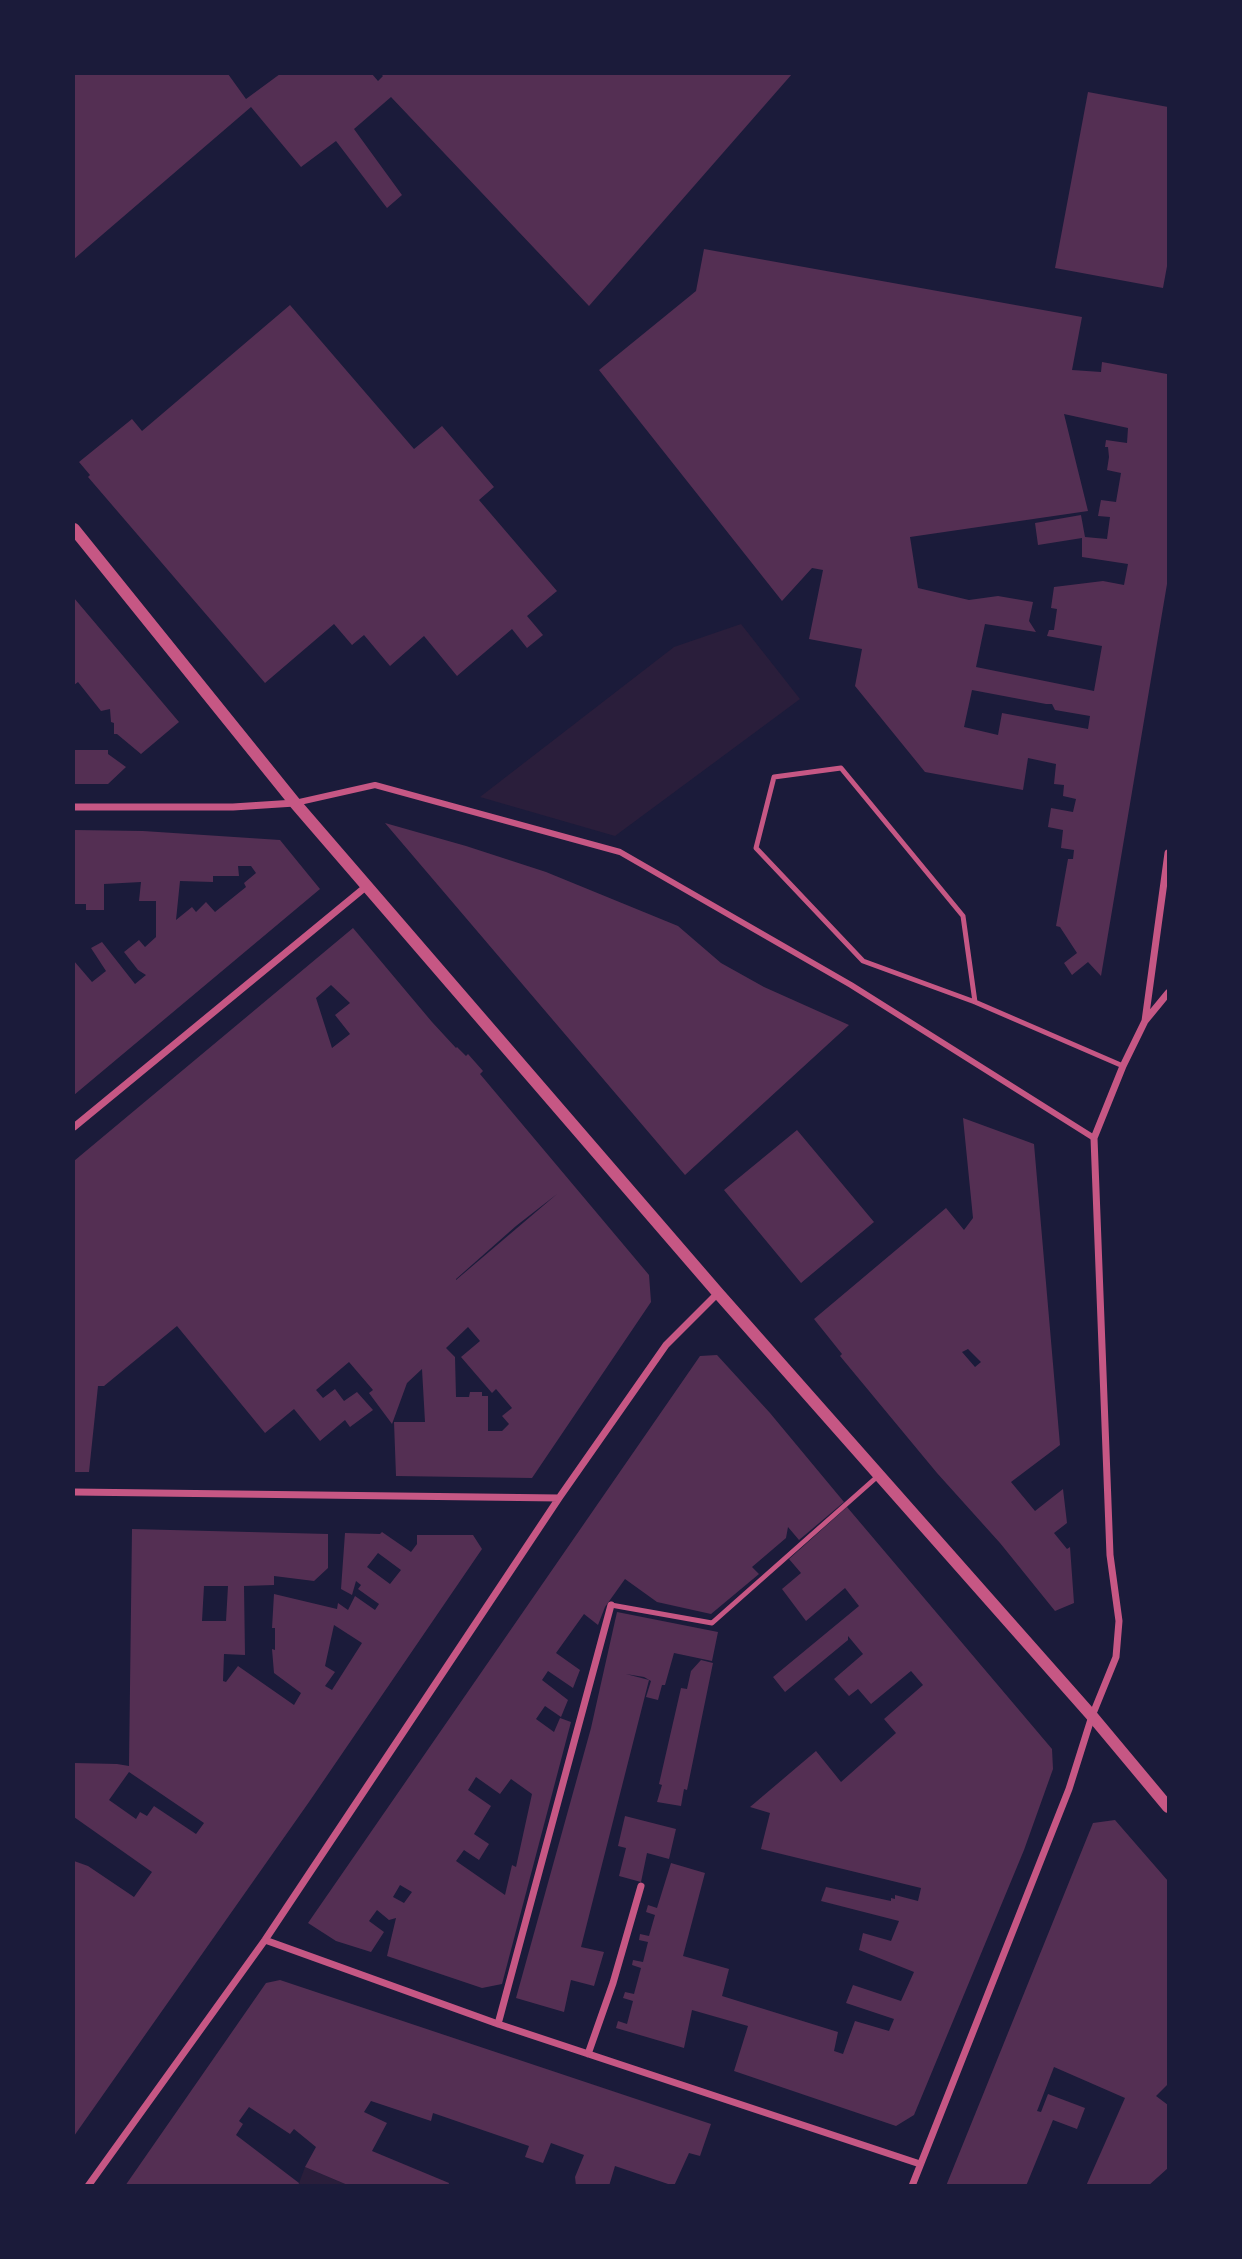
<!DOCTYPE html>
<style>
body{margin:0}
#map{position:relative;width:1242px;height:2259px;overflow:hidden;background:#1b1b3a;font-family:Signika,sans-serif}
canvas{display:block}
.frame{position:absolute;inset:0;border:75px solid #1b1b3a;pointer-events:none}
</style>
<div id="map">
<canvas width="1242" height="2259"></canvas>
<div class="frame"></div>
</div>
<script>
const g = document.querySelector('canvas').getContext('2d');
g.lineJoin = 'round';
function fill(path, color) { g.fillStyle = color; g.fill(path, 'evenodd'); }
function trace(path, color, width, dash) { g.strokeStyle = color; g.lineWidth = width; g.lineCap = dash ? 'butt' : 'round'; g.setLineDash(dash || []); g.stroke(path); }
fill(new Path2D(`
 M 741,624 L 800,699 L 615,836 L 480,797 L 674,647 Z
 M 305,2167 L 350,2186 L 298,2186 Z`), '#2a1e3b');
fill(new Path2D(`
 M 74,74 L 228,74 L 246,99 L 280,74 L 372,74 L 378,81 L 383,76 L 381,74 L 792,74 L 589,306 L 391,97 L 354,129 L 402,195 L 387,208 L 336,141 L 301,167 L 251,107 L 74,259 Z
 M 1088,92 L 1168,107 L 1168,261 L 1163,288 L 1055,268 Z
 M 704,249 L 1082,317 L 1072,370 L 1101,372 L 1102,362 L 1167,374 L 1168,378 L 1168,578 L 1101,976 L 1088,962 L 1072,975 L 1064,963 L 1077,953 L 1060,927 L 1056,926 L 1068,859 L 1073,859 L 1074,850 L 1061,848 L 1063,830 L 1048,827 L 1051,808 L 1073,812 L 1076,799 L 1063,796 L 1064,785 L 1054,784 L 1056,764 L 1028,758 L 1023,790 L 925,772 L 855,686 L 862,649 L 809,639 L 823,570 L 812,568 L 782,601 L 599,370 L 696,291 ZM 1064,414 L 1128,428 L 1127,443 L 1106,440 L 1105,447 L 1108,447 L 1109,457 L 1107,470 L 1121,473 L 1116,502 L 1101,500 L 1098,516 L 1110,517 L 1107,539 L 1085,537 L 1081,515 L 1035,523 L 1038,545 L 1082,538 L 1082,557 L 1128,564 L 1124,585 L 1103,581 L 1054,587 L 1051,608 L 1057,609 L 1054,630 L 1049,630 L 1047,636 L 1102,646 L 1094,691 L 976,667 L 985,624 L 1036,632 L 1029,621 L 1033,602 L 998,596 L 969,600 L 918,588 L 910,537 L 1088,511 ZM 972,690 L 1046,704 L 1052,704 L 1055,710 L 1090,716 L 1088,729 L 1002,713 L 998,735 L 964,727 Z
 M 290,305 L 414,449 L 442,426 L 494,487 L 479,500 L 557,591 L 527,616 L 543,635 L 527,648 L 512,629 L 457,676 L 424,636 L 390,666 L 364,635 L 352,645 L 334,624 L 265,683 L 88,477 L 90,475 L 79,462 L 132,419 L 142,431 Z
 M 74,598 L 179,722 L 141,754 L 117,734 L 114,734 L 114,723 L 111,722 L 110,709 L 101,711 L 78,682 L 74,685 Z
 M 74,750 L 108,750 L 108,754 L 126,767 L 108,784 L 74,784 Z
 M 385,823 L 466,846 L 546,872 L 678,926 L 721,963 L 764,987 L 849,1025 L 685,1175 Z
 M 74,830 L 143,831 L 280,840 L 320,889 L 74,1095 L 74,961 L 92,982 L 106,971 L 91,948 L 102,942 L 135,984 L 146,975 L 138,970 L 124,952 L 139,940 L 145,947 L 156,937 L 156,901 L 139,901 L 141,882 L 104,884 L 104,910 L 86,910 L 86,904 L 74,904 ZM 238,866 L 251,866 L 256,873 L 244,883 L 246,887 L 215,912 L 206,902 L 196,912 L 192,907 L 176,920 L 180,881 L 213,882 L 213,876 L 239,876 Z
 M 353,928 L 432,1022 L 456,1048 L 457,1047 L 466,1056 L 468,1054 L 483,1071 L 480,1074 L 649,1275 L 651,1302 L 532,1478 L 396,1476 L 394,1422 L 425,1422 L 422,1369 L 407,1383 L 392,1424 L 369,1393 L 373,1390 L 349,1362 L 316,1390 L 323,1398 L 335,1389 L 344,1401 L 357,1392 L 373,1410 L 350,1427 L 345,1420 L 320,1441 L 294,1409 L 265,1433 L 177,1326 L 104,1386 L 98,1386 L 89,1472 L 74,1472 L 74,1161 ZM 331,985 L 350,1003 L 335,1015 L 350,1034 L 332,1048 L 316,998 ZM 557,1194 L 456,1280 L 456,1279 L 516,1226 ZM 468,1327 L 480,1341 L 461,1357 L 492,1393 L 496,1389 L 512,1408 L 502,1416 L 509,1424 L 502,1431 L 488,1431 L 488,1396 L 482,1396 L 482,1392 L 470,1392 L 469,1397 L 456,1397 L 455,1357 L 446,1348 Z
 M 963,1118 L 1034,1144 L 1060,1445 L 1011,1482 L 1035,1511 L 1063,1489 L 1067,1523 L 1054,1533 L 1067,1549 L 1070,1547 L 1074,1603 L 1055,1611 L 1000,1543 L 937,1473 L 840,1356 L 842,1354 L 814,1319 L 946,1208 L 964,1230 L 973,1218 ZM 968,1349 L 981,1362 L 975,1367 L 962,1352 Z
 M 797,1130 L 874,1222 L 801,1283 L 724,1190 Z
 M 717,1355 L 770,1413 L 844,1502 L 799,1540 L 788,1527 L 786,1538 L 752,1567 L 759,1574 L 711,1614 L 657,1602 L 625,1579 L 605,1607 L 598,1625 L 584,1614 L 556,1653 L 580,1670 L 573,1688 L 548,1671 L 542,1680 L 568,1700 L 561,1717 L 545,1706 L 536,1719 L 554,1732 L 560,1718 L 571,1722 L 502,1984 L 482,1988 L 387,1956 L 396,1918 L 389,1920 L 377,1910 L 369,1921 L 384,1932 L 371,1952 L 336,1941 L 308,1923 L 700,1356 ZM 476,1777 L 500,1794 L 511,1779 L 532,1794 L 516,1867 L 512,1865 L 505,1895 L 456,1861 L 464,1850 L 479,1860 L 489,1844 L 474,1834 L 491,1806 L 468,1790 ZM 400,1885 L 412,1892 L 404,1903 L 393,1897 Z
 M 847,1507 L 1052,1749 L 1053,1769 L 1024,1850 L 914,2115 L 896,2126 L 734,2071 L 748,2026 L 692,2010 L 684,2048 L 616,2028 L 618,2021 L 627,2024 L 633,2001 L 623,1998 L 625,1992 L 634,1994 L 641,1968 L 632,1965 L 633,1960 L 643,1962 L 648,1942 L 639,1940 L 640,1934 L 649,1936 L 655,1915 L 646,1912 L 648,1905 L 657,1908 L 671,1863 L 705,1873 L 683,1956 L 729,1969 L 722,1996 L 838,2032 L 834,2051 L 843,2054 L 855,2021 L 889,2031 L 894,2019 L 846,2003 L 853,1985 L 901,2001 L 914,1972 L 859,1950 L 863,1933 L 891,1941 L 899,1921 L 821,1901 L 826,1887 L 891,1901 L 891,1898 L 895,1899 L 895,1895 L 918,1901 L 921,1888 L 761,1849 L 770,1813 L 750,1807 L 816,1751 L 841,1782 L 896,1733 L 884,1719 L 923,1685 L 911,1671 L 871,1704 L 858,1689 L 849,1696 L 834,1679 L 863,1654 L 848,1636 L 848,1640 L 785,1692 L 773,1677 L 859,1606 L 845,1588 L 806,1621 L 782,1589 L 801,1573 L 789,1559 Z
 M 132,1529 L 328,1534 L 328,1568 L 314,1581 L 274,1576 L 274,1585 L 244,1586 L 245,1655 L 224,1654 L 223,1681 L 226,1682 L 238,1666 L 294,1705 L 301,1693 L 274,1673 L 272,1649 L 275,1650 L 275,1628 L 272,1628 L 274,1594 L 337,1609 L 338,1603 L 348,1610 L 355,1596 L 375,1610 L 379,1604 L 358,1589 L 361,1585 L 356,1581 L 352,1595 L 341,1589 L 345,1533 L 380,1534 L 382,1532 L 411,1552 L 417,1544 L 417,1535 L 473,1535 L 482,1549 L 309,1802 L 74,2136 L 74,1861 L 88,1866 L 134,1897 L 152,1872 L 74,1817 L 74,1763 L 117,1764 L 129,1766 ZM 378,1553 L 401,1570 L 390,1584 L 367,1567 ZM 204,1586 L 228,1586 L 226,1621 L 202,1621 ZM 334,1625 L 362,1643 L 332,1690 L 325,1686 L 335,1672 L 325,1666 ZM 129,1772 L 204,1823 L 196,1834 L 154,1806 L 147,1816 L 140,1812 L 136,1819 L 109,1800 Z
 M 617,1612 L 718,1632 L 712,1661 L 674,1653 L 665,1685 L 662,1685 L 658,1700 L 646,1697 L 651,1681 L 644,1677 L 626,1674 L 649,1680 L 581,1947 L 604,1952 L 594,1986 L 571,1980 L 564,2012 L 516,1998 L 591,1728 Z
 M 701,1660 L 713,1663 L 687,1790 L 684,1789 L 681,1806 L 657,1802 L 662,1785 L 659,1784 L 681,1688 L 687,1689 L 691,1671 Z
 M 625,1816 L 676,1829 L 669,1859 L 647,1853 L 641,1882 L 619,1876 L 626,1848 L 618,1846 Z
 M 1115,1820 L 1168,1881 L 1168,2084 L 1156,2096 L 1168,2105 L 1168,2168 L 1148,2186 L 1086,2186 L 1125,2098 L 1054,2067 L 1037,2111 L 1041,2112 L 1048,2094 L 1085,2108 L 1077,2129 L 1053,2120 L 1026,2186 L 946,2186 L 1093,1823 Z
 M 280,1980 L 711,2124 L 700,2156 L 689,2153 L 674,2186 L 615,2166 L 609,2186 L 576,2186 L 575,2177 L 584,2155 L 551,2143 L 543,2163 L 525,2157 L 529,2146 L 433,2113 L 431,2121 L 371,2101 L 364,2112 L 387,2123 L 372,2151 L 449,2183 L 448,2186 L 350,2186 L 305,2167 L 316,2147 L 294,2129 L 290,2134 L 249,2107 L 239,2121 L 243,2124 L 236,2135 L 299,2183 L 298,2186 L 125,2186 L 266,1983 Z`), '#542f53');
trace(new Path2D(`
 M 975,1002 L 963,916 L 841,768 L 774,777 L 756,848 L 863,961 L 975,1002 L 1123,1066
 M 611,1605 L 712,1623 L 878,1476`), '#c65784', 5);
trace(new Path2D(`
 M 295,803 L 375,785 L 620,852 L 851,985 L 1094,1138`), '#c65784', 6);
trace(new Path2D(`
 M 74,807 L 233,807 L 295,803
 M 1145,1021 L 1168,993
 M 74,1127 L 368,885
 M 74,1492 L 559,1498
 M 265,1940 L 498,2024 L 920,2164
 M 498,2024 L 611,1605
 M 588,2054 L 613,1983 L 641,1886
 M 88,2186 L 265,1940 L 559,1498 L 666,1345 L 718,1293
 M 912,2186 L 1069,1789 L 1092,1716 L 1116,1657 L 1119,1621 L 1110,1555 L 1094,1138 L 1123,1066 L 1145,1021 L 1168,853`), '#c65784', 7);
trace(new Path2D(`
 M 74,529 L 295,803 L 718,1293 L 1092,1716 L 1168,1807`), '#c65784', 12);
</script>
